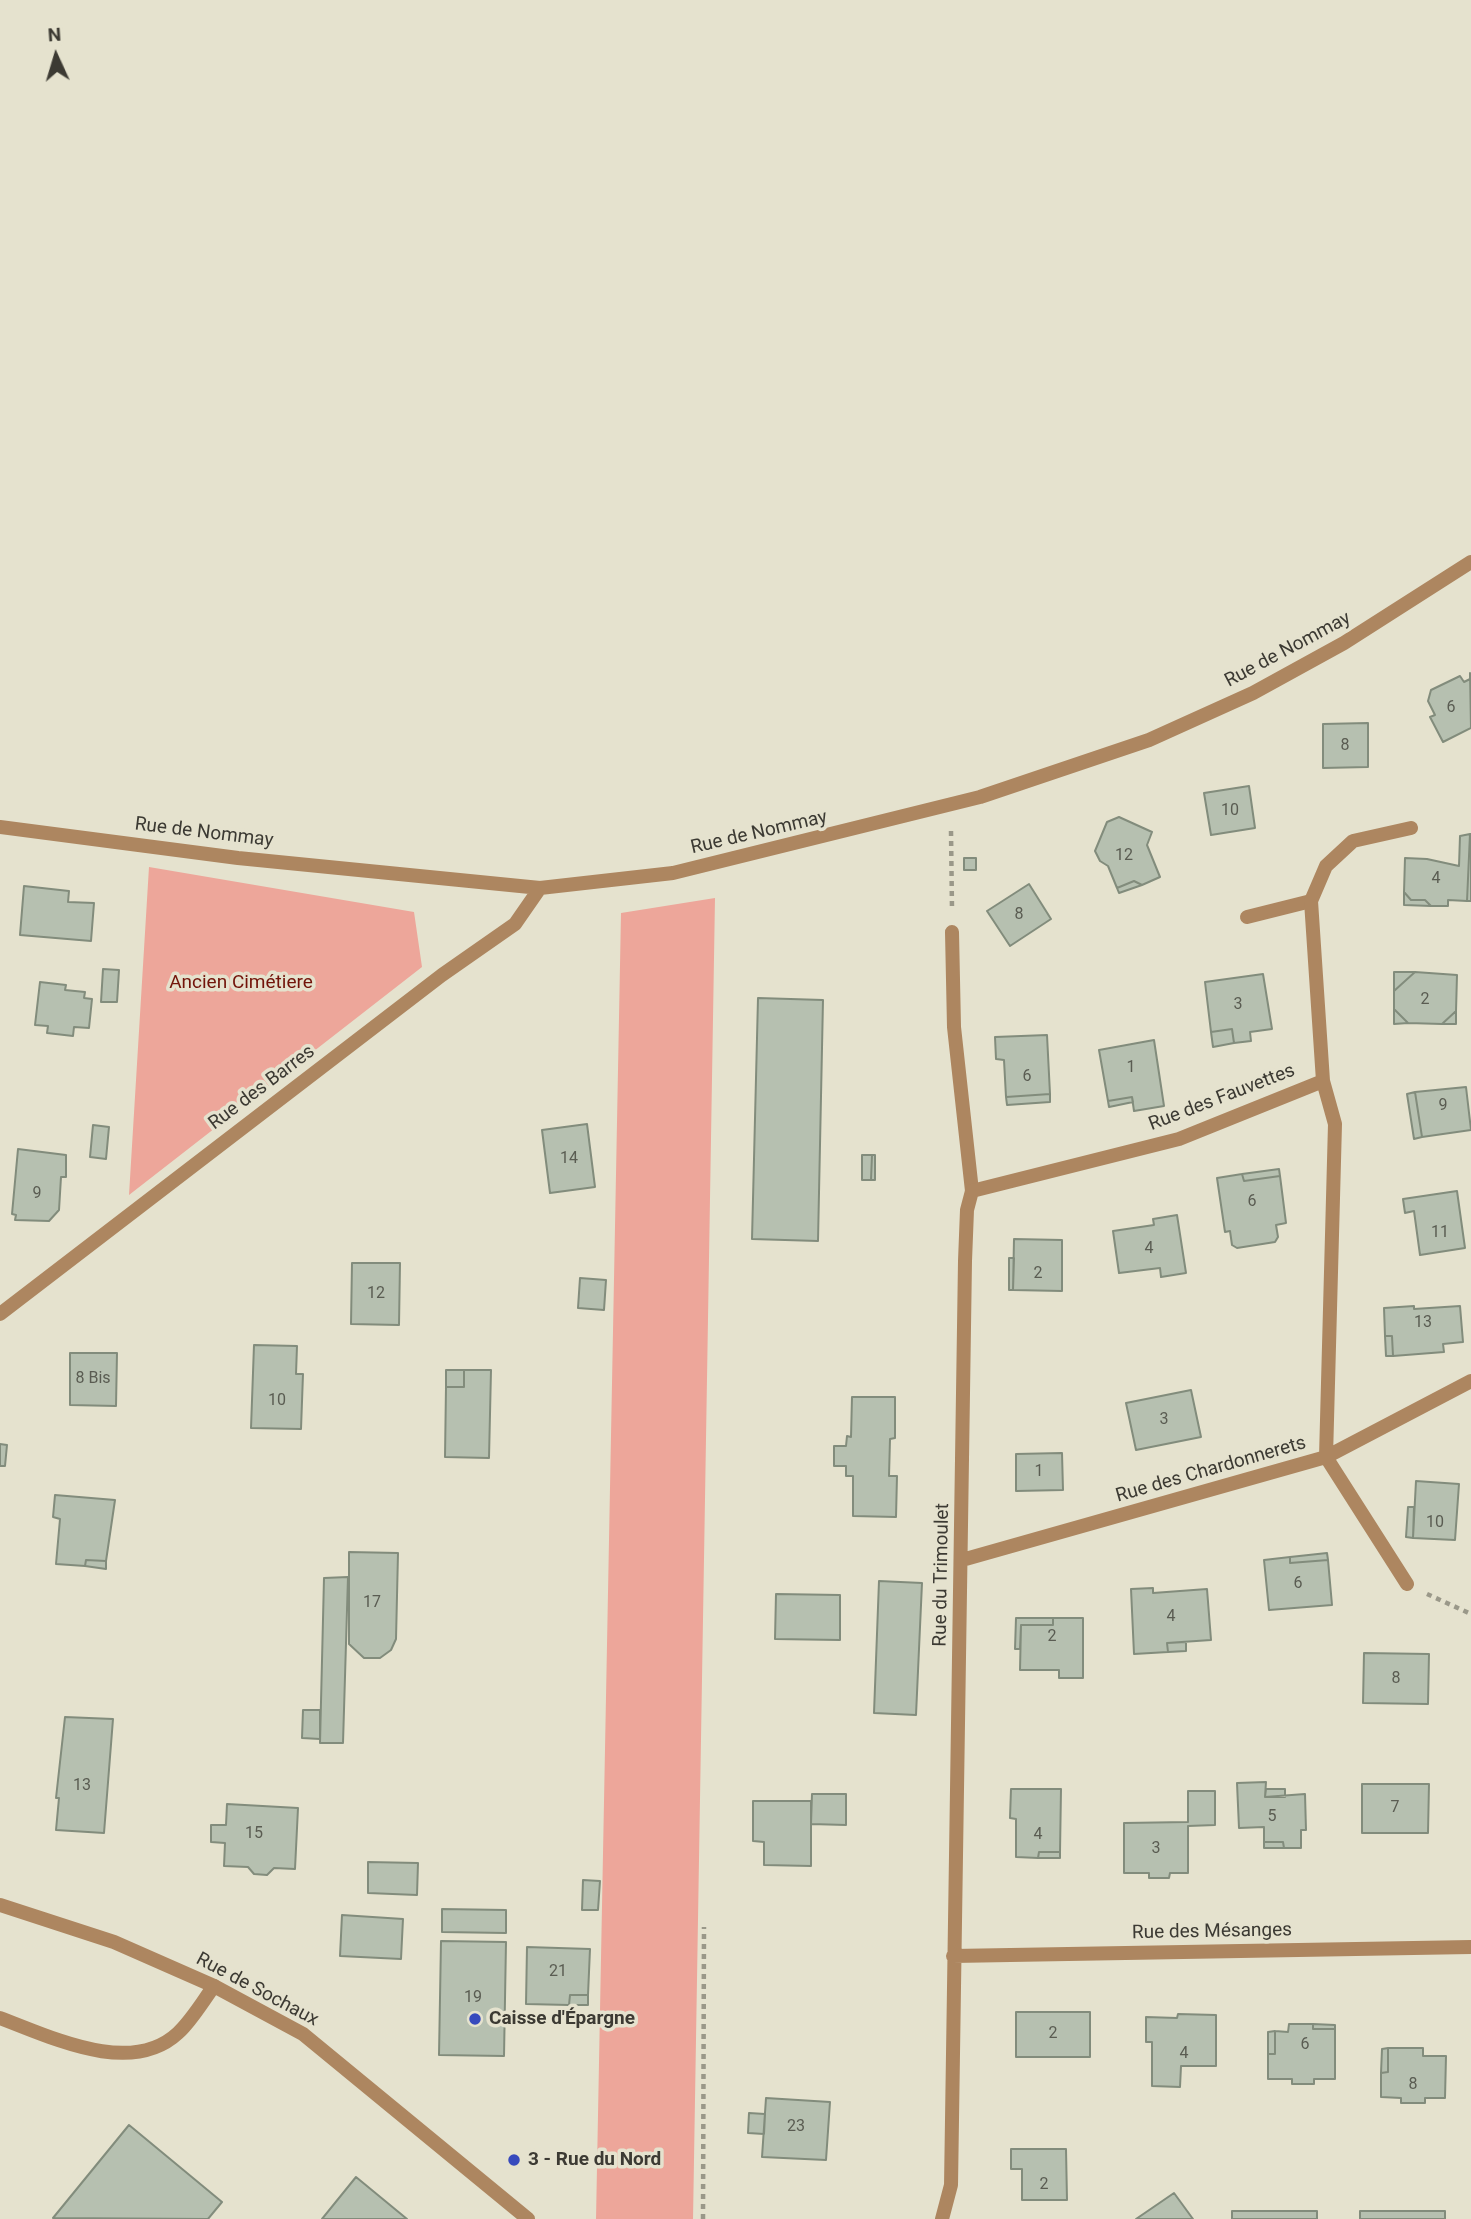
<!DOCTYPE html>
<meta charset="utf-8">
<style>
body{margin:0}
#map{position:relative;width:1471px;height:2219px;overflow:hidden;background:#e5e2ce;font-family:Roboto,sans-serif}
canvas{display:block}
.north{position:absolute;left:21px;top:21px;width:70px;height:70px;-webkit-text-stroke:5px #e5e2ce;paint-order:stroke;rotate:356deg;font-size:19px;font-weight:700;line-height:28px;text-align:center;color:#3c3a33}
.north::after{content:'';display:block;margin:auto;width:24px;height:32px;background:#3c3a33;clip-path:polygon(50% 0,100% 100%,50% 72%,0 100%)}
</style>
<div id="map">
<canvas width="1471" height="2219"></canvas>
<div class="north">N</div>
</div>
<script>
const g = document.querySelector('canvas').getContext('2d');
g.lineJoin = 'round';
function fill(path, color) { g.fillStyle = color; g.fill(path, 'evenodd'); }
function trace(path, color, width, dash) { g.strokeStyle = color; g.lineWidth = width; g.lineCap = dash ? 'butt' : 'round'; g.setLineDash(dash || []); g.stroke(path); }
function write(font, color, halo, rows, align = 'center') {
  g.font = font + ' Roboto,sans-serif'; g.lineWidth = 7; g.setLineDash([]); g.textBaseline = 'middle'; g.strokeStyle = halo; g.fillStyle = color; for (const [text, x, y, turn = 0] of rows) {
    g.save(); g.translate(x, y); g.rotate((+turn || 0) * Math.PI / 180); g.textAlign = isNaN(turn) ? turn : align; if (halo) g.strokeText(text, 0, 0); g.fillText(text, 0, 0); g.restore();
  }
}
fill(new Path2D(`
 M 149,867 L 414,912 L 422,967 L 129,1195 Z
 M 715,898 L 693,2219 L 596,2219 L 621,913 Z`), '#eda69a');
const building = new Path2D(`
 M 1470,673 L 1471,728 L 1443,742 L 1430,717 L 1435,715 L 1428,701 L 1431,690 L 1460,676 L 1464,682 L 1470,679 Z
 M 1368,723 L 1368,767 L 1323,768 L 1323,724 Z
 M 1249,786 L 1255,828 L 1211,835 L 1204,793 Z
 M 1119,817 L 1152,832 L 1147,845 L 1160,877 L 1142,885 L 1134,881 L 1117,888 L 1108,866 L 1100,861 L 1095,851 L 1107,822 Z
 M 1470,834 L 1467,901 L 1448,900 L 1448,906 L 1431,906 L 1425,900 L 1411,900 L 1404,892 L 1405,858 L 1427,859 L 1459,866 L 1460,836 Z
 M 1470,834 L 1471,834 L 1471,901 L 1467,901 Z
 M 964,858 L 976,858 L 976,870 L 964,870 Z
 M 1134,881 L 1142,885 L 1119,893 L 1117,888 Z
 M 1029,884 L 1051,919 L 1010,946 L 987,911 Z
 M 24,886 L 69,891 L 68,902 L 94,903 L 91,941 L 20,935 Z
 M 1404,892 L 1411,900 L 1425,900 L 1431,906 L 1404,905 Z
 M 103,969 L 119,970 L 117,1002 L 101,1002 Z
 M 1394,972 L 1415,972 L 1394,991 Z
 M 1415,972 L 1457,975 L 1456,1011 L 1442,1024 L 1408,1023 L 1394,1009 L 1394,991 Z
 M 1263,974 L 1272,1029 L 1250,1032 L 1251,1041 L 1234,1043 L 1232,1029 L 1211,1032 L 1205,982 Z
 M 40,982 L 66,985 L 65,990 L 85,992 L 84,998 L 92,999 L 89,1028 L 74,1027 L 73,1036 L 47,1033 L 48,1026 L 35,1025 Z
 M 758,998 L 823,1000 L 818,1241 L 752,1239 Z
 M 1394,1009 L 1408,1023 L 1394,1024 Z
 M 1456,1011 L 1456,1024 L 1442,1024 Z
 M 1232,1029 L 1234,1043 L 1213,1047 L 1211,1032 Z
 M 1047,1035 L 1050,1094 L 1006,1097 L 1004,1060 L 996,1059 L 995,1037 Z
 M 1154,1040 L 1164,1106 L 1134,1111 L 1132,1097 L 1108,1101 L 1099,1050 Z
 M 1466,1087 L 1471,1130 L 1422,1137 L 1415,1092 Z
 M 1415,1092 L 1422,1137 L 1414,1139 L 1407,1094 Z
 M 1050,1094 L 1050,1102 L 1007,1105 L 1006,1097 Z
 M 1132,1097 L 1133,1102 L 1109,1107 L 1108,1101 Z
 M 587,1124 L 595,1187 L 550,1193 L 542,1130 Z
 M 93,1125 L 109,1127 L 106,1159 L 90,1157 Z
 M 18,1149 L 66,1155 L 66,1177 L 61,1177 L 59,1210 L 49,1221 L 15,1220 L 16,1215 L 12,1214 Z
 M 862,1155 L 872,1155 L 871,1180 L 862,1180 Z
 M 872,1155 L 875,1155 L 875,1180 L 871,1180 Z
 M 1279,1169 L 1280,1176 L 1244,1181 L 1242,1174 Z
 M 1242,1174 L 1244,1181 L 1280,1176 L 1286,1223 L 1276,1225 L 1278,1237 L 1275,1242 L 1237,1248 L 1232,1245 L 1230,1231 L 1225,1232 L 1217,1178 Z
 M 1457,1191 L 1465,1248 L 1420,1255 L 1414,1211 L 1405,1213 L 1403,1199 Z
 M 1177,1215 L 1186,1273 L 1161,1277 L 1160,1268 L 1119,1273 L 1113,1231 L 1154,1225 L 1153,1219 Z
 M 1014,1239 L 1062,1240 L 1062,1291 L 1013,1290 Z
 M 1009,1258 L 1014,1258 L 1013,1290 L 1009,1290 Z
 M 352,1263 L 400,1263 L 399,1325 L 351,1324 Z
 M 580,1278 L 606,1280 L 604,1310 L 578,1308 Z
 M 1414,1306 L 1414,1309 L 1460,1306 L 1463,1342 L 1443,1344 L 1444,1352 L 1393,1356 L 1392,1336 L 1385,1336 L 1384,1308 Z
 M 1385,1336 L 1392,1336 L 1393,1356 L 1386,1356 Z
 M 254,1345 L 297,1346 L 296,1374 L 303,1374 L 301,1429 L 251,1428 Z
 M 70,1353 L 117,1353 L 116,1406 L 70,1405 Z
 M 446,1370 L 464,1370 L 464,1387 L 446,1387 Z
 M 464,1370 L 491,1370 L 489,1458 L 445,1457 L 446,1387 L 464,1387 Z
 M 1191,1390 L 1201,1437 L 1136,1450 L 1126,1403 Z
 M 852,1397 L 895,1397 L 895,1438 L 890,1439 L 889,1476 L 897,1476 L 896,1517 L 853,1516 L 853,1476 L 846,1476 L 846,1466 L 834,1466 L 834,1446 L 846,1446 L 847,1436 L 851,1437 Z
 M 0,1444 L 7,1445 L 5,1466 L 0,1466 Z
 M 1062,1453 L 1063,1490 L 1016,1491 L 1016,1454 Z
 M 1416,1481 L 1459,1484 L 1455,1540 L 1413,1538 Z
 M 55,1495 L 115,1500 L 106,1561 L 86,1560 L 85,1566 L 56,1564 L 60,1519 L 53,1517 Z
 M 1408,1507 L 1414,1507 L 1413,1538 L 1406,1537 Z
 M 349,1552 L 398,1553 L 396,1639 L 391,1650 L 380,1658 L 364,1658 L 349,1644 Z
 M 1327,1553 L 1328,1560 L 1290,1563 L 1290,1557 Z
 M 1290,1557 L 1290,1563 L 1328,1560 L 1332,1605 L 1269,1610 L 1264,1560 Z
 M 86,1560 L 106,1561 L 106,1569 L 85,1566 Z
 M 348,1577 L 343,1743 L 320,1743 L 324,1578 Z
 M 879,1581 L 922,1583 L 916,1715 L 874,1713 Z
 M 1153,1588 L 1153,1593 L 1207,1589 L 1211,1640 L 1167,1643 L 1168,1652 L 1134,1654 L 1131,1589 Z
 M 776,1594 L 840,1595 L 840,1640 L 775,1639 Z
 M 1016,1618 L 1053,1618 L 1053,1625 L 1021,1625 L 1020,1649 L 1015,1649 Z
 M 1053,1618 L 1083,1618 L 1083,1678 L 1059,1678 L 1059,1670 L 1020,1670 L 1021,1625 L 1053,1625 Z
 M 1186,1642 L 1186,1651 L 1168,1652 L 1167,1643 Z
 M 1364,1653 L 1429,1654 L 1428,1704 L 1363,1703 Z
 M 303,1710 L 320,1710 L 320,1739 L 302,1738 Z
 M 65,1717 L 113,1719 L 104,1833 L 56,1830 L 59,1798 L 56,1798 Z
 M 1266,1782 L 1265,1797 L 1305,1794 L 1306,1830 L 1301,1830 L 1301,1848 L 1284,1848 L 1283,1842 L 1264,1842 L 1264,1827 L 1239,1828 L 1237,1783 Z
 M 1362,1784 L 1429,1784 L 1428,1833 L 1362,1833 Z
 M 1011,1789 L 1061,1789 L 1060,1852 L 1039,1852 L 1038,1858 L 1016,1857 L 1016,1819 L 1010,1818 Z
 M 1266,1789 L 1285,1789 L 1285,1797 L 1265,1797 Z
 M 1188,1791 L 1215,1791 L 1215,1825 L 1188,1826 L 1188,1873 L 1170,1873 L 1169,1878 L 1149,1878 L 1149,1873 L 1124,1873 L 1124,1823 L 1188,1822 Z
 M 812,1794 L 846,1794 L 846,1825 L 811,1824 Z
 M 753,1801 L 811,1801 L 811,1866 L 764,1865 L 764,1842 L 753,1841 Z
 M 227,1804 L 298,1808 L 295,1869 L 274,1868 L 267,1875 L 254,1874 L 248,1867 L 224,1866 L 225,1843 L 211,1842 L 211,1825 L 226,1825 Z
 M 1264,1842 L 1283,1842 L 1284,1848 L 1264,1848 Z
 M 1039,1852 L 1060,1852 L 1060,1858 L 1038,1858 Z
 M 368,1862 L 418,1863 L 417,1895 L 368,1893 Z
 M 583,1880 L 600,1881 L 598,1910 L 582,1910 Z
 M 442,1909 L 506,1910 L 506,1933 L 442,1932 Z
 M 342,1915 L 403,1919 L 401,1959 L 340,1956 Z
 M 441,1941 L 506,1942 L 504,2056 L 439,2055 Z
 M 527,1947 L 590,1949 L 588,1995 L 570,1995 L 569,2005 L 526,2004 Z
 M 570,1995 L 588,1995 L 588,2005 L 569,2005 Z
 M 1016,2012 L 1090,2012 L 1090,2057 L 1016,2057 Z
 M 1178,2014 L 1216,2015 L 1216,2066 L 1181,2066 L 1180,2087 L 1152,2086 L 1152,2042 L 1146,2042 L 1146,2017 L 1177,2018 Z
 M 1289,2024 L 1313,2024 L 1313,2029 L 1335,2029 L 1335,2079 L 1314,2079 L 1314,2084 L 1292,2084 L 1292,2079 L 1268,2079 L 1268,2054 L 1275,2054 L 1275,2031 L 1288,2032 Z
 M 1313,2024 L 1335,2025 L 1335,2029 L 1313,2029 Z
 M 1275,2031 L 1275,2054 L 1268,2054 L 1268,2032 Z
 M 1388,2048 L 1423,2048 L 1423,2056 L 1446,2056 L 1445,2098 L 1425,2098 L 1425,2103 L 1401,2103 L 1401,2098 L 1381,2097 L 1381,2073 L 1388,2072 Z
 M 1388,2048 L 1388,2072 L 1381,2073 L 1382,2049 Z
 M 766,2098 L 830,2102 L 826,2160 L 762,2157 Z
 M 749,2113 L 765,2114 L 764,2134 L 748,2133 Z
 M 129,2125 L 222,2202 L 208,2219 L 53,2218 Z
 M 1011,2149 L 1066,2149 L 1067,2200 L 1022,2200 L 1022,2169 L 1011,2169 Z
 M 356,2177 L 407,2219 L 322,2219 Z
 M 1174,2193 L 1193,2219 L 1136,2219 Z
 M 1232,2211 L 1317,2211 L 1317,2219 L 1232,2219 Z
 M 1360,2211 L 1445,2211 L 1445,2219 L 1360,2219 Z`);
fill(building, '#b6c0b0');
trace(building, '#828c7c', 2);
trace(new Path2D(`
 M 951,831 L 952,909
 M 1427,1594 L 1471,1614
 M 703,2219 L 704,1927`), '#9a9889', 4.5, [5, 5]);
trace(new Path2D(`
 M 1247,917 L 1311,901
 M 952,932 L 954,1027 L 972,1191`), '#ad8660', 14);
trace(new Path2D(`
 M 1323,1081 L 1311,901 L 1326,866 L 1353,841 L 1411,828
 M 1326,1457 L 1407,1584
 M 962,1560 L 1326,1457 L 1471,1381
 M 953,1956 L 1471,1947
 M 0,2018 C 51,2037 131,2077 178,2033 C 192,2020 203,2001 214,1986
 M 942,2219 L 951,2185 L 965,1261 L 967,1210 L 972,1191 L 1179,1139 L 1323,1081 L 1335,1124 L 1326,1457`), '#ad8660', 14);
trace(new Path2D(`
 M 0,827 L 238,858 L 540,888 L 673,873 L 980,797 L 1149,740 L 1253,693 L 1344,643 L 1471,562
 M 0,1314 L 442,975 L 515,924 L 540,888
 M 0,1905 L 114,1942 L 214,1986 L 303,2034 L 528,2219`), '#ad8660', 14);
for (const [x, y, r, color] of [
 [475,2019,7,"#374abd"],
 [514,2160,7,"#374abd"]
]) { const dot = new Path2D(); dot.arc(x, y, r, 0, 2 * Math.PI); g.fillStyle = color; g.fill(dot); trace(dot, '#e5e2ce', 2.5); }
write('16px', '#5a5c52', null, [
 ["6",1451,708],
 ["8",1345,746],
 ["10",1230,811],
 ["12",1124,856],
 ["4",1436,879],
 ["8",1019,915],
 ["2",1425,1000],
 ["3",1238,1005],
 ["1",1131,1068],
 ["6",1027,1077],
 ["9",1443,1106],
 ["14",569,1159],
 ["9",37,1194],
 ["6",1252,1202],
 ["11",1440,1233],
 ["4",1149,1249],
 ["2",1038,1274],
 ["12",376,1294],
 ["13",1423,1323],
 ["8 Bis",93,1379],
 ["10",277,1401],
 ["3",1164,1420],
 ["1",1039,1472],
 ["10",1435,1523],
 ["6",1298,1584],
 ["17",372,1603],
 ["4",1171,1617],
 ["2",1052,1637],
 ["8",1396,1679],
 ["13",82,1786],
 ["7",1395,1808],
 ["5",1272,1817],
 ["15",254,1834],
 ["4",1038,1835],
 ["3",1156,1849],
 ["21",558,1972],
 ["19",473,1998],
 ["2",1053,2034],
 ["6",1305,2045],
 ["4",1184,2054],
 ["8",1413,2085],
 ["23",796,2127],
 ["2",1044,2185]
]);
write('19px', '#3c3a33', '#e5e2ce', [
 ["Rue de Nommay",1288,650,-28],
 ["Rue de Nommay",204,833,7],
 ["Rue de Nommay",759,833,-13],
 ["Rue des Barres",262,1088,-37],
 ["Rue des Fauvettes",1222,1098,-21],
 ["Rue des Chardonnerets",1211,1470,-16],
 ["Rue du Trimoulet",942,1575,-89],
 ["Rue des Mésanges",1212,1932,-1],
 ["Rue de Sochaux",257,1990,28]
]);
write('19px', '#72140a', '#e5e2ce', [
 ["Ancien Cimétiere",241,983]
]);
write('bold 19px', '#3c3a33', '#e5e2ce', [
 ["Caisse d'Épargne",489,2019],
 ["3 - Rue du Nord",528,2160]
], 'left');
</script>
